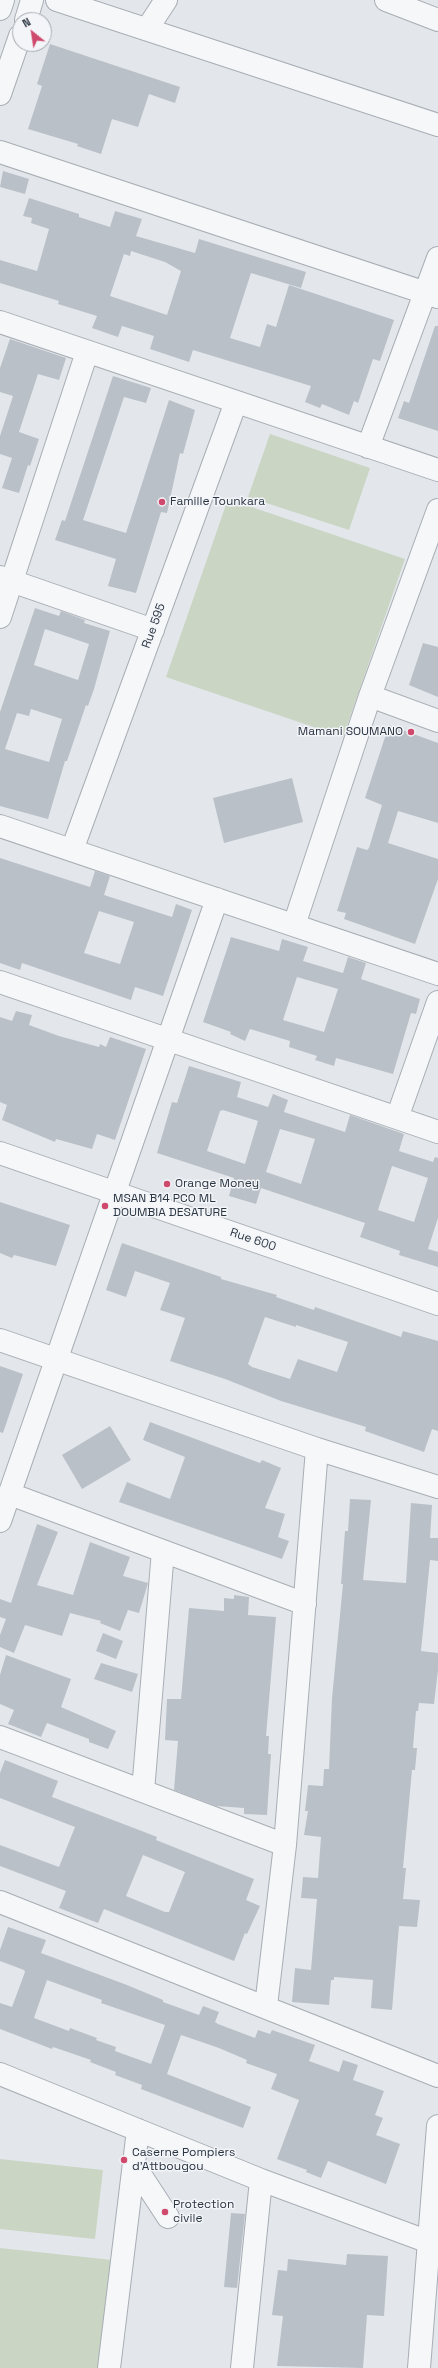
<!DOCTYPE html>
<style>
body{margin:0}
#map{position:relative;width:438px;height:2368px;overflow:hidden;background:#e3e7eb;font-family:"Space Grotesk",sans-serif}
canvas{display:block}
.north{position:absolute;left:12px;top:12px;width:40px;height:40px;box-sizing:border-box;background:#f3f5f8;border:1px solid #a3a9b0;border-radius:50%;rotate:330deg;font-size:11px;font-weight:700;line-height:16px;text-align:center;color:#2b3643}
.north::after{content:'';display:block;margin:auto;width:14px;height:18px;background:#ce496b;clip-path:polygon(50% 0,100% 100%,50% 72%,0 100%)}
</style>
<div id="map">
<canvas width="438" height="2368"></canvas>
<div class="north">N</div>
</div>
<script>
const g = document.querySelector('canvas').getContext('2d');
g.lineJoin = 'round';
function fill(path, color) { g.fillStyle = color; g.fill(path, 'evenodd'); }
function trace(path, color, width, dash) { g.strokeStyle = color; g.lineWidth = width; g.lineCap = dash ? 'butt' : 'round'; g.setLineDash(dash || []); g.stroke(path); }
function write(font, color, halo, rows, align = 'center') {
  g.font = font + ' "Space Grotesk",sans-serif'; g.lineWidth = 3; g.setLineDash([]); g.textBaseline = 'middle'; g.strokeStyle = halo; g.fillStyle = color; for (const [text, x, y, turn = 0] of rows) {
    g.save(); g.translate(x, y); g.rotate((+turn || 0) * Math.PI / 180); g.textAlign = isNaN(turn) ? turn : align; if (halo) g.strokeText(text, 0, 0); g.fillText(text, 0, 0); g.restore();
  }
}
fill(new Path2D(`
 M 270,434 L 370,468 L 349,530 L 248,497 Z
 M 228,499 L 405,559 L 343,737 L 166,677 Z
 M 0,2159 L 103,2170 L 95,2239 L 0,2229 Z
 M 0,2248 L 112,2260 L 99,2368 L 0,2368 Z`), '#cad5c4');
fill(new Path2D(`
 M 50,44 L 180,87 L 175,103 L 149,94 L 138,127 L 112,119 L 101,154 L 77,146 L 78,144 L 28,129 L 42,86 L 37,84 Z
 M 3,171 L 29,179 L 25,194 L 0,187 Z
 M 29,198 L 79,214 L 79,217 L 110,227 L 115,211 L 142,219 L 136,236 L 195,253 L 199,239 L 306,272 L 301,288 L 251,273 L 230,338 L 260,347 L 267,324 L 276,327 L 289,285 L 394,320 L 380,361 L 373,359 L 358,403 L 354,401 L 349,415 L 322,404 L 320,408 L 305,402 L 311,386 L 193,350 L 189,362 L 150,349 L 154,336 L 122,326 L 118,337 L 92,328 L 97,316 L 58,304 L 59,301 L 0,283 L 0,260 L 37,271 L 49,229 L 31,223 L 32,218 L 23,216 ZM 131,251 L 165,262 L 181,271 L 167,315 L 110,296 L 124,254 L 130,256 Z
 M 435,326 L 438,326 L 438,431 L 398,418 L 404,401 L 409,403 Z
 M 10,339 L 66,358 L 59,380 L 38,374 L 19,432 L 39,439 L 30,466 L 28,465 L 19,493 L 2,488 L 12,458 L 0,454 L 0,436 L 13,396 L 0,392 L 0,368 Z
 M 113,376 L 151,388 L 146,403 L 124,397 L 83,520 L 126,533 L 169,400 L 195,410 L 183,454 L 180,453 L 167,513 L 161,512 L 136,593 L 108,586 L 116,559 L 55,540 L 62,520 L 65,521 Z
 M 35,608 L 59,616 L 61,611 L 85,620 L 84,623 L 110,631 L 94,689 L 88,706 L 86,705 L 67,761 L 65,761 L 48,819 L 0,806 L 0,712 ZM 45,629 L 89,644 L 78,680 L 34,665 ZM 31,709 L 62,719 L 49,762 L 5,749 L 17,713 L 29,716 Z
 M 423,643 L 438,647 L 438,697 L 409,685 Z
 M 389,725 L 438,743 L 438,823 L 398,811 L 388,843 L 438,859 L 438,879 L 415,944 L 344,919 L 346,913 L 337,911 L 357,847 L 367,850 L 369,848 L 382,805 L 365,798 Z
 M 292,778 L 303,822 L 224,843 L 213,798 Z
 M 0,858 L 90,887 L 95,871 L 110,876 L 104,895 L 172,917 L 176,904 L 192,910 L 163,996 L 135,987 L 131,1000 L 22,963 L 20,970 L 0,963 ZM 99,911 L 134,922 L 120,964 L 84,953 Z
 M 231,937 L 279,951 L 282,939 L 308,947 L 303,961 L 343,973 L 348,957 L 366,963 L 361,979 L 420,999 L 416,1014 L 411,1013 L 393,1074 L 336,1058 L 334,1066 L 315,1060 L 317,1056 L 289,1047 L 290,1041 L 250,1029 L 245,1041 L 230,1034 L 231,1032 L 203,1022 ZM 297,977 L 338,989 L 324,1032 L 283,1020 Z
 M 16,1011 L 32,1015 L 29,1025 L 59,1036 L 99,1047 L 100,1044 L 106,1047 L 110,1037 L 146,1049 L 115,1140 L 97,1134 L 92,1149 L 56,1139 L 55,1142 L 2,1120 L 7,1105 L 0,1102 L 0,1017 L 12,1021 Z
 M 189,1066 L 241,1082 L 237,1097 L 268,1107 L 273,1094 L 288,1100 L 284,1112 L 345,1132 L 350,1115 L 404,1134 L 399,1151 L 433,1162 L 435,1157 L 438,1158 L 438,1218 L 428,1249 L 438,1252 L 438,1267 L 399,1255 L 400,1251 L 360,1237 L 365,1223 L 261,1188 L 256,1204 L 229,1196 L 234,1178 L 157,1153 L 172,1102 L 177,1103 ZM 223,1110 L 258,1121 L 245,1164 L 207,1151 L 220,1111 ZM 280,1129 L 315,1139 L 301,1184 L 266,1172 ZM 392,1166 L 428,1178 L 414,1222 L 378,1210 Z
 M 0,1202 L 70,1225 L 56,1266 L 14,1255 L 12,1258 L 0,1253 Z
 M 122,1243 L 221,1277 L 221,1279 L 277,1295 L 276,1297 L 314,1310 L 315,1307 L 401,1337 L 403,1331 L 438,1341 L 438,1431 L 432,1429 L 424,1452 L 365,1431 L 366,1427 L 281,1401 L 225,1379 L 170,1361 L 185,1318 L 160,1310 L 170,1283 L 135,1271 L 126,1297 L 106,1290 ZM 265,1317 L 296,1327 L 296,1325 L 348,1342 L 337,1372 L 298,1359 L 290,1379 L 252,1367 L 248,1364 Z
 M 0,1366 L 23,1374 L 3,1433 L 0,1432 Z
 M 150,1422 L 260,1463 L 262,1460 L 281,1468 L 265,1508 L 285,1514 L 278,1537 L 289,1541 L 282,1559 L 119,1502 L 127,1482 L 170,1499 L 185,1457 L 143,1440 Z
 M 110,1426 L 131,1460 L 82,1489 L 62,1455 Z
 M 350,1499 L 371,1500 L 363,1580 L 406,1583 L 411,1503 L 432,1505 L 430,1538 L 438,1538 L 438,1561 L 430,1560 L 421,1651 L 438,1653 L 438,1670 L 434,1704 L 419,1703 L 418,1711 L 416,1711 L 413,1748 L 417,1748 L 415,1770 L 412,1770 L 403,1868 L 406,1868 L 403,1899 L 420,1900 L 417,1927 L 399,1926 L 392,2010 L 371,2008 L 373,1980 L 334,1977 L 334,1980 L 331,1980 L 329,2005 L 292,2002 L 295,1968 L 311,1970 L 317,1899 L 301,1898 L 303,1877 L 318,1878 L 321,1837 L 304,1835 L 308,1811 L 305,1811 L 308,1785 L 323,1786 L 324,1769 L 329,1769 L 332,1698 L 343,1584 L 341,1584 L 345,1531 L 348,1531 Z
 M 37,1524 L 58,1532 L 37,1585 L 73,1595 L 90,1542 L 130,1557 L 123,1576 L 148,1583 L 139,1613 L 128,1610 L 120,1631 L 100,1623 L 101,1621 L 70,1613 L 62,1636 L 25,1625 L 14,1653 L 0,1647 L 0,1635 L 6,1619 L 0,1617 L 0,1599 L 11,1603 Z
 M 234,1595 L 249,1597 L 248,1615 L 276,1617 L 266,1736 L 269,1736 L 268,1754 L 271,1754 L 267,1815 L 244,1814 L 244,1808 L 216,1806 L 174,1790 L 178,1741 L 165,1740 L 167,1699 L 181,1699 L 189,1608 L 224,1611 L 224,1598 L 234,1599 Z
 M 103,1633 L 123,1641 L 116,1659 L 96,1651 Z
 M 6,1655 L 71,1679 L 61,1707 L 116,1731 L 108,1749 L 89,1742 L 89,1739 L 47,1723 L 41,1737 L 8,1724 L 14,1710 L 0,1704 L 0,1675 Z
 M 101,1663 L 138,1674 L 132,1692 L 94,1679 Z
 M 5,1760 L 58,1781 L 52,1797 L 134,1828 L 157,1837 L 156,1840 L 254,1879 L 246,1900 L 260,1906 L 247,1934 L 245,1933 L 234,1961 L 104,1909 L 98,1923 L 59,1908 L 66,1891 L 0,1866 L 0,1845 L 59,1867 L 75,1827 L 0,1798 L 0,1773 ZM 143,1855 L 185,1872 L 169,1912 L 165,1912 L 126,1896 Z
 M 8,1927 L 46,1940 L 41,1953 L 127,1985 L 163,2000 L 163,2002 L 199,2015 L 203,2006 L 219,2012 L 215,2022 L 218,2024 L 255,2038 L 258,2030 L 270,2034 L 272,2030 L 315,2045 L 309,2061 L 339,2072 L 343,2060 L 358,2065 L 353,2080 L 384,2091 L 375,2115 L 383,2118 L 376,2135 L 400,2144 L 386,2184 L 328,2161 L 321,2178 L 306,2172 L 307,2170 L 277,2159 L 299,2100 L 271,2089 L 277,2074 L 246,2063 L 247,2060 L 219,2048 L 181,2035 L 167,2074 L 251,2107 L 243,2128 L 141,2089 L 142,2085 L 115,2075 L 116,2072 L 90,2062 L 91,2060 L 53,2047 L 52,2049 L 0,2029 L 0,2003 L 12,2007 L 25,1972 L 24,1970 L 0,1961 L 0,1950 ZM 47,1980 L 102,2000 L 101,2003 L 165,2025 L 151,2064 L 115,2051 L 116,2047 L 96,2040 L 97,2038 L 70,2028 L 69,2031 L 34,2018 Z
 M 231,2213 L 245,2214 L 237,2288 L 224,2287 Z
 M 347,2254 L 388,2256 L 384,2316 L 367,2315 L 363,2368 L 277,2366 L 283,2316 L 272,2315 L 278,2270 L 287,2271 L 288,2259 L 346,2265 Z`), '#bac0c8');
const minor = new Path2D(`
 M 57,0 L 438,125
 M 386,0 L 438,20
 M 0,9 L 3,0
 M 26,20 L 32,0
 M 147,29 L 166,0
 M 0,94 L 20,36
 M 0,152 L 438,297
 M 0,322 L 438,470
 M 368,447 L 438,258
 M 0,577 L 153,630
 M 0,617 L 87,352
 M 370,696 L 438,721
 M 0,826 L 438,974
 M 72,850 L 236,402
 M 294,925 L 370,696 L 438,510
 M 0,982 L 438,1132
 M 397,1118 L 438,1002
 M 0,1153 L 438,1304
 M 0,1340 L 317,1449 L 438,1487
 M 10,1494 L 305,1604
 M 0,1521 L 217,899
 M 0,1737 L 285,1845
 M 143,1791 L 163,1551
 M 0,1902 L 438,2076
 M 266,2006 L 285,1845 L 317,1449
 M 0,2074 L 261,2180 L 429,2242 L 438,2242
 M 134,2165 L 168,2217
 M 109,2368 L 138,2130
 M 242,2368 L 261,2180
 M 419,2368 L 438,2126`);
trace(minor, '#a8aeb5', 24);
trace(minor, '#f6f7f9', 22);
for (const [x, y, r, color] of [
 [162,502,4,"#ce496b"],
 [411,732,4,"#ce496b"],
 [167,1184,4,"#ce496b"],
 [105,1206,4,"#ce496b"],
 [124,2160,4,"#ce496b"],
 [165,2212,4,"#ce496b"]
]) { const dot = new Path2D(); dot.arc(x, y, r, 0, 2 * Math.PI); g.fillStyle = color; g.fill(dot); trace(dot, '#f3f5f8', 1.5); }
write('12px', '#2b3643', '#f3f5f8', [
 ["Famille Tounkara",170,502],
 ["Mamani SOUMANO",403,732,"right"],
 ["Orange Money",175,1184],
 ["MSAN B14 PCO ML",113,1199],
 ["DOUMBIA DESATURE",113,1213],
 ["Caserne Pompiers",132,2153],
 ["d'Attbougou",132,2167],
 ["Protection",173,2205],
 ["civile",173,2219]
], 'left');
write('12px', '#2b3643', '#f3f5f8', [
 ["Rue 595",154,626,-70],
 ["Rue 600",253,1240,19]
]);
</script>
